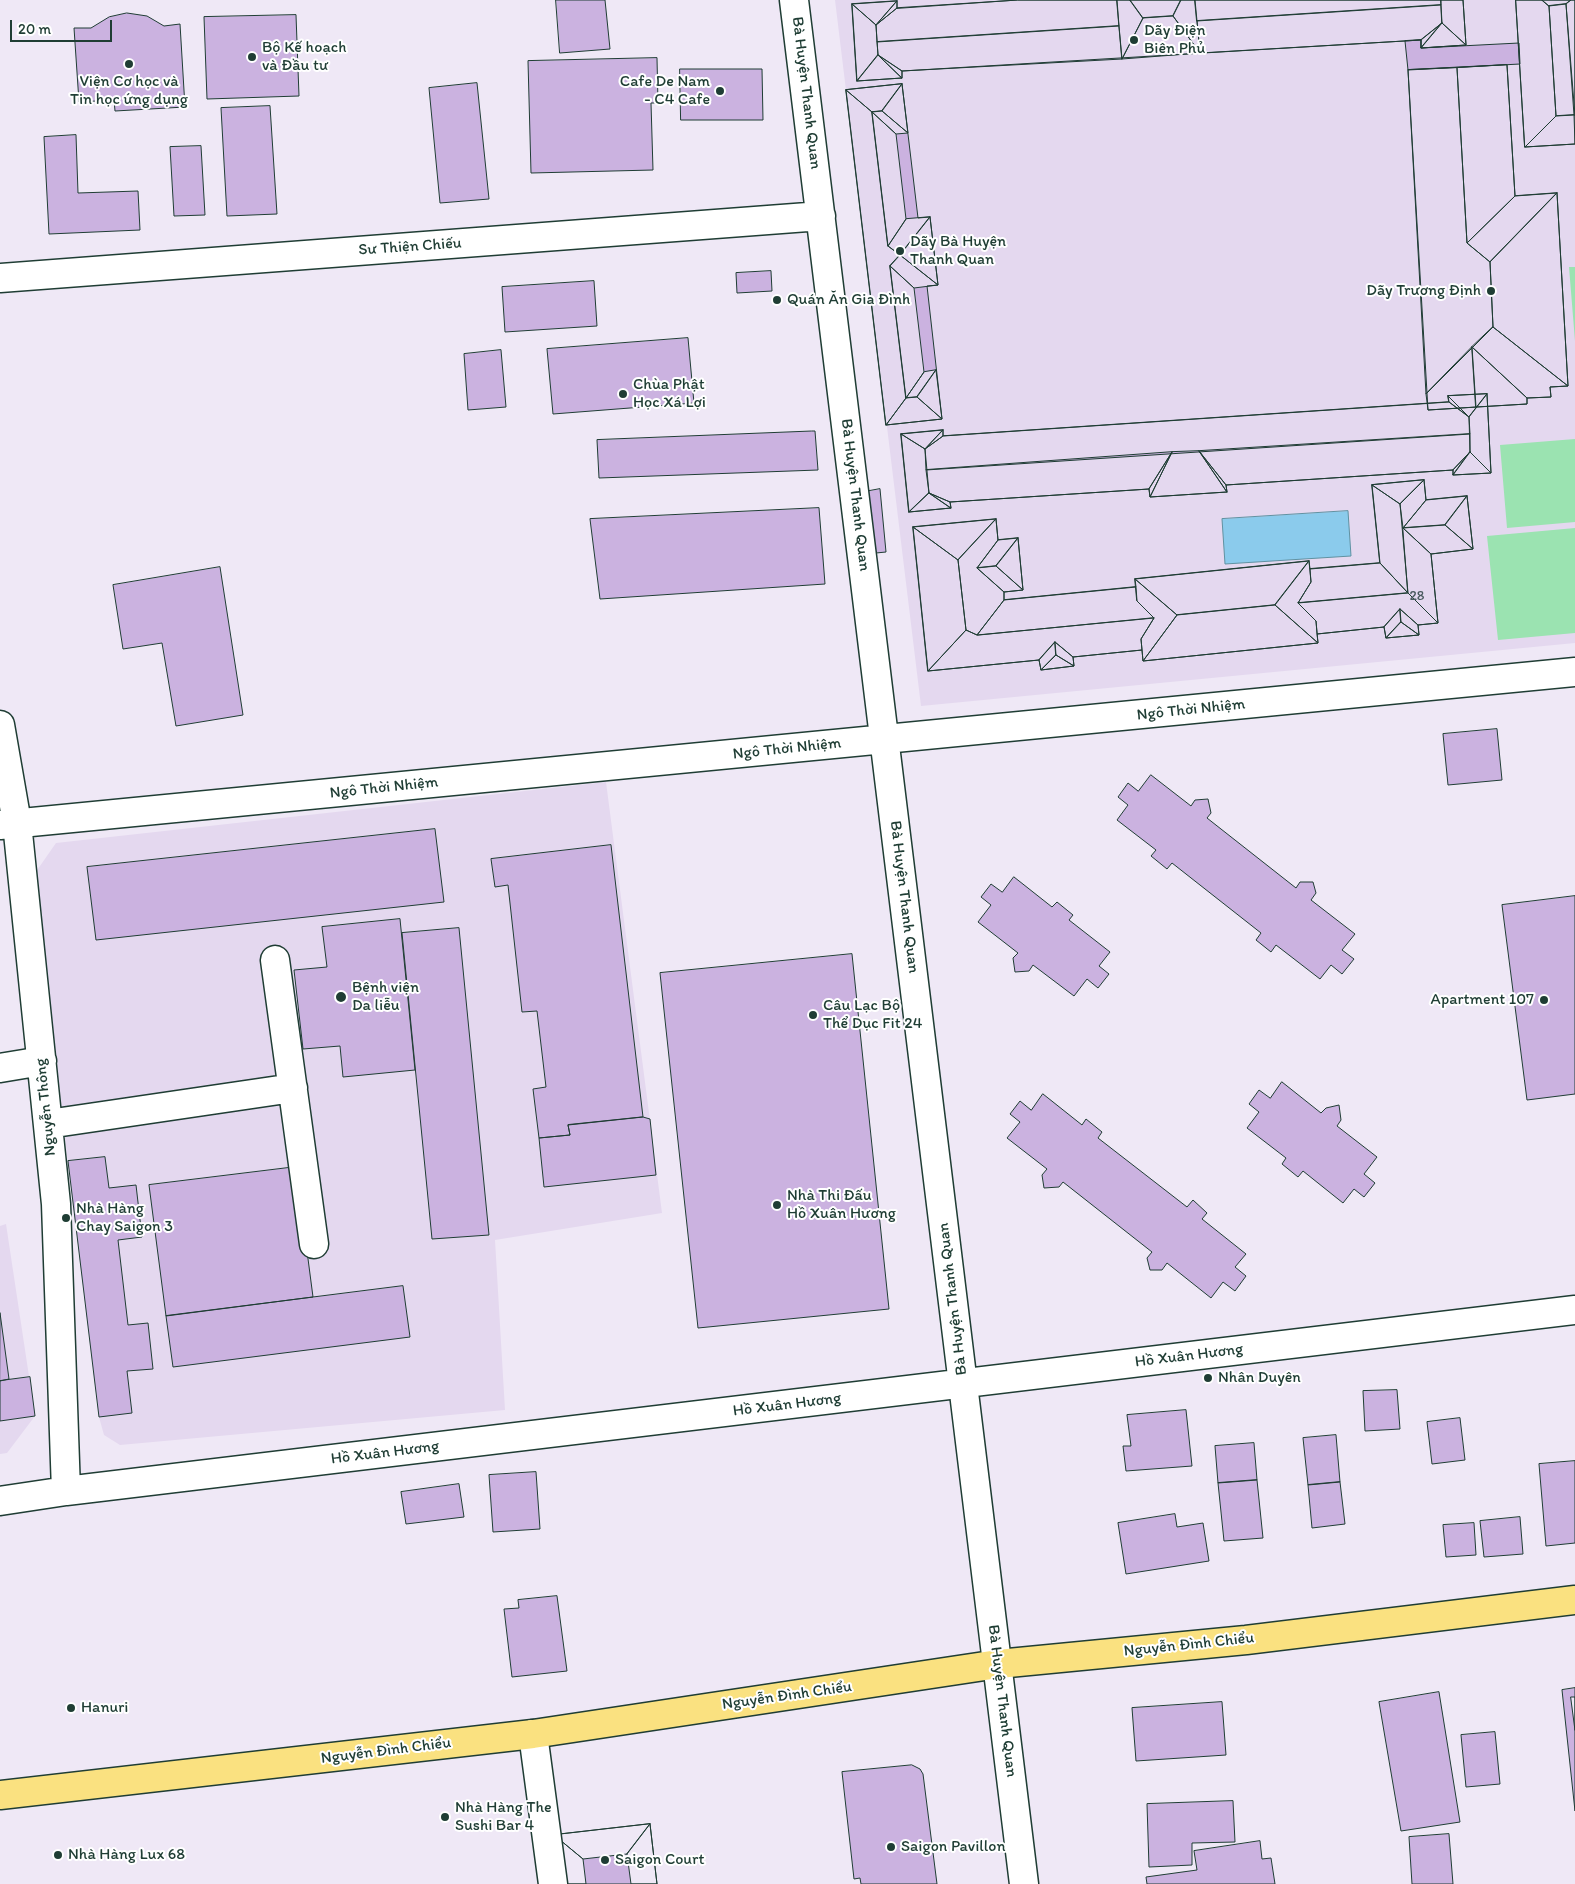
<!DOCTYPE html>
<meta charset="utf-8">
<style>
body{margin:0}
#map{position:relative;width:1575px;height:1884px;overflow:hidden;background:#efe8f6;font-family:Itim,sans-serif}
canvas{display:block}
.scale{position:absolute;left:10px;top:20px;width:102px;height:22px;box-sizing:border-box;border:2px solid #1f3d34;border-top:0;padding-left:6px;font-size:15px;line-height:18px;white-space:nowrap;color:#1f3d34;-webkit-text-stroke:4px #fff;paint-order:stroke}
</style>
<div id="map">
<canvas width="1575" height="1884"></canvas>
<div class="scale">20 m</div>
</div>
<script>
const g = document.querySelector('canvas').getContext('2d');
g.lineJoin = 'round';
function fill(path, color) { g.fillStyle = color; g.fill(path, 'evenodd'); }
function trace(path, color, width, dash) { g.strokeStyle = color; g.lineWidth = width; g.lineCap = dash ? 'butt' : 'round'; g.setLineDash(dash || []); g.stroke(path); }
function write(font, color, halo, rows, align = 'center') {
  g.font = font + ' Itim,sans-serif'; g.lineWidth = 4; g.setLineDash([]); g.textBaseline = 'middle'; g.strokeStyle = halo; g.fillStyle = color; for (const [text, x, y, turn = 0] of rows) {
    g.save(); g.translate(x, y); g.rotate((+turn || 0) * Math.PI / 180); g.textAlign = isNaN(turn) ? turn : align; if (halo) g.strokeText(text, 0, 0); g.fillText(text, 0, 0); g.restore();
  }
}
fill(new Path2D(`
 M 835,0 L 1575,0 L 1575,643 L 921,706 Z
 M 606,782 L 662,1213 L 495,1240 L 505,1410 L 120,1445 L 104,1435 L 99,1417 L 33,876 L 56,843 Z
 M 6,1224 L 35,1416 L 7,1453 L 0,1454 L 0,1226 Z`), '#e4d8ef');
fill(new Path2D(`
 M 1569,267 L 1575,267 L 1575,341 Z
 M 1575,439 L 1575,522 L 1507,528 L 1500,445 Z
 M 1575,528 L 1575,633 L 1498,640 L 1487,536 Z`), '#9be3b1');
const water = new Path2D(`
 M 1348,511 L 1351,556 L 1225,564 L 1222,519 Z`);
fill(water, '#8bcbec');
trace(water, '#6092a2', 1);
const building = new Path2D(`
 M 556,0 L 605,0 L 610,49 L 560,53 Z
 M 1018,0 L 1463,0 L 1466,45 L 1421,48 L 1421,40 L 902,71 L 902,78 L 857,81 L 852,4 L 897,1 L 897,8 Z
 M 1018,0 L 1117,0 L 1119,26 L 877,42 L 876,25 L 897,8 Z
 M 1117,0 L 1130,0 L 1143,18 L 1122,59 Z
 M 1130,0 L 1181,0 L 1173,16 L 1143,18 Z
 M 1181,0 L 1195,0 L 1200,53 L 1173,16 Z
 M 1195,0 L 1441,0 L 1441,5 L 1197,21 Z
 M 1441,0 L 1463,0 L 1466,45 L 1442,23 Z
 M 1516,0 L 1575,0 L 1575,144 L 1525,147 Z
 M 1516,0 L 1542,0 L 1549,6 L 1556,116 L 1525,147 Z
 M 1542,0 L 1571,0 L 1566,4 L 1549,6 Z
 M 1571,0 L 1575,0 L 1575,116 L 1566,4 Z
 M 897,1 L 876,25 L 852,4 Z
 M 897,1 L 897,8 L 876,25 Z
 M 852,4 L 876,25 L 878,55 L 857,81 Z
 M 1566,4 L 1574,115 L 1556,116 L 1549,6 Z
 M 1441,5 L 1442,23 L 1421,40 L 1200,53 L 1197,21 Z
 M 127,13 L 147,16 L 164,26 L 180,24 L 185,107 L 115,111 L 114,100 L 79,102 L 74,28 L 91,28 L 109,17 Z
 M 296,15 L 299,96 L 207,99 L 204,17 Z
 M 1173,16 L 1200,53 L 1122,59 L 1143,18 Z
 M 1442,23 L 1421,48 L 1421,40 Z
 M 1442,23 L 1466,45 L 1421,48 Z
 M 1119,26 L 1122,59 L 902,71 L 878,55 L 877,42 Z
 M 1421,40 L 1421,48 L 1519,43 L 1520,64 L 1408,70 L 1405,41 Z
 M 878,55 L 902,71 L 902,78 Z
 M 878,55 L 902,78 L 857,81 Z
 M 657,58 L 658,103 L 651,103 L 653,170 L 531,173 L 528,61 Z
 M 1507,65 L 1515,196 L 1557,193 L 1568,386 L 1550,387 L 1551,397 L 1527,398 L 1527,404 L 1428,410 L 1408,70 Z
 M 1507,65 L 1515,196 L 1467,243 L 1457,68 Z
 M 1457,68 L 1467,243 L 1490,262 L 1493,327 L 1426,394 L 1408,70 Z
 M 680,69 L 762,69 L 763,120 L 681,120 Z
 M 477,83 L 489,199 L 440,203 L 429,88 Z
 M 902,84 L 918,218 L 930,217 L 938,285 L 927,286 L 942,419 L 886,425 L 846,90 Z
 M 902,84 L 908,133 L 882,111 Z
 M 902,84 L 882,111 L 872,112 L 846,90 Z
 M 846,90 L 872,112 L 888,246 L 900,255 L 890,266 L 906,398 L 886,425 Z
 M 270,106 L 277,214 L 227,216 L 221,108 Z
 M 882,111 L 908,133 L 896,134 L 872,112 Z
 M 872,112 L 896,134 L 906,219 L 888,246 Z
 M 1574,115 L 1575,144 L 1525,147 L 1556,116 Z
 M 76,135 L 78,193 L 138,191 L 140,230 L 49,234 L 44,137 Z
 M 201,146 L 205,215 L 174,216 L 170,147 Z
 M 1557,193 L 1568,386 L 1493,327 L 1490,262 Z
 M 1557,193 L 1490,262 L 1467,243 L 1515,196 Z
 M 930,217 L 938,285 L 900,255 Z
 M 930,217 L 900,255 L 888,246 L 906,219 Z
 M 900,255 L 938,285 L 914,288 L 890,266 Z
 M 890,266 L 914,288 L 924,372 L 906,398 Z
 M 771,271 L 772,291 L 737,293 L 736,273 Z
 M 594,281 L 597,326 L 505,332 L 502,287 Z
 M 1493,327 L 1568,386 L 1550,387 L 1551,397 L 1527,398 L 1472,347 Z
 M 688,338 L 694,403 L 553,414 L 547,349 Z
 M 1472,347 L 1527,398 L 1527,404 L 1476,407 Z
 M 1472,347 L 1476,407 L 1428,410 L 1426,394 Z
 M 501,350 L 506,407 L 468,410 L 464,354 Z
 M 936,370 L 917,397 L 906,398 L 924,372 Z
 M 936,370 L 942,419 L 917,397 Z
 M 1487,394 L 1491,473 L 1453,475 L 1453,470 L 1226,485 L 1227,492 L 1150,497 L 1149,489 L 950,502 L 951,508 L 909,512 L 901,434 L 943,430 L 943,436 L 1449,402 L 1448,396 Z
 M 1487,394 L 1469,417 L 1448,396 Z
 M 1487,394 L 1491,473 L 1470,452 L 1469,417 Z
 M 1448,396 L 1469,417 L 1449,402 Z
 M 917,397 L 942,419 L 886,425 L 906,398 Z
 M 1449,402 L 1469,417 L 1470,434 L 926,470 L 925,449 L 943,436 Z
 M 943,430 L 943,436 L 925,449 Z
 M 943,430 L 925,449 L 901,434 Z
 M 812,431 L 815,431 L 818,470 L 599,478 L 597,440 Z
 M 901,434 L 925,449 L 929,493 L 909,512 Z
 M 1470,434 L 1470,452 L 1453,470 L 1226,485 L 1199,451 Z
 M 1199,451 L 1227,492 L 1150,497 L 1172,452 Z
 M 1199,451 L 1226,485 L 1227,492 Z
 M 1172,452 L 1149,489 L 950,502 L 929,493 L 926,470 Z
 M 1172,452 L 1150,497 L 1149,489 Z
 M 1470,452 L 1453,475 L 1453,470 Z
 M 1470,452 L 1491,473 L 1453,475 Z
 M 1424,480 L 1426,500 L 1467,496 L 1473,549 L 1431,554 L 1438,623 L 1418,625 L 1419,635 L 1386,638 L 1384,627 L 1317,634 L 1318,643 L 1143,661 L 1142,650 L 1073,657 L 1074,666 L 1041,670 L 1039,660 L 928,671 L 913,527 L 996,519 L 998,540 L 1018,538 L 1023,590 L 1004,592 L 1004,600 L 1136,587 L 1135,579 L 1309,561 L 1310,569 L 1380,563 L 1372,485 Z
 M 1424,480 L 1426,500 L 1403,528 L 1400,504 Z
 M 1424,480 L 1400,504 L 1372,485 Z
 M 1372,485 L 1400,504 L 1408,593 L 1380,563 Z
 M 880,489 L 886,552 L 866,554 L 864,492 Z
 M 929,493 L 950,502 L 951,508 Z
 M 929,493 L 951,508 L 909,512 Z
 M 1467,496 L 1473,549 L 1445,525 Z
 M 1467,496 L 1445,525 L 1403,528 L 1426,500 Z
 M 819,508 L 825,584 L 600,599 L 590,519 Z
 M 996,519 L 958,560 L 913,527 Z
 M 996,519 L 998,540 L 977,568 L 1004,592 L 1004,600 L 977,635 L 966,630 L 958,560 Z
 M 1445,525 L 1473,549 L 1431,554 L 1403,528 Z
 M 913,527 L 958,560 L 966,630 L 928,671 Z
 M 1403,528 L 1431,554 L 1438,623 L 1408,593 Z
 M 1018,538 L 1023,590 L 996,566 Z
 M 1018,538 L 996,566 L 977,568 L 998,540 Z
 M 1309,561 L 1311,582 L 1298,603 L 1316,621 L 1318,643 L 1275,605 Z
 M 1309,561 L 1275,605 L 1177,615 L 1135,579 Z
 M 1380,563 L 1408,593 L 1298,603 L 1311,582 L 1310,569 Z
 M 996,566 L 1023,590 L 1004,592 L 977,568 Z
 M 220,567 L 243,715 L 176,726 L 162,643 L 123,649 L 113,585 Z
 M 1135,579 L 1177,615 L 1143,661 L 1141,639 L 1154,618 L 1137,601 Z
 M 1136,587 L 1137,601 L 1154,618 L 977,635 L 1004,600 Z
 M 1408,593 L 1438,623 L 1418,625 L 1400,609 L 1384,627 L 1317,634 L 1316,621 L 1298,603 Z
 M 1275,605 L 1318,643 L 1143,661 L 1177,615 Z
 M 1400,609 L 1401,622 L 1386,638 L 1384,627 Z
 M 1400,609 L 1418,625 L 1419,635 L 1401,622 Z
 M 1154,618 L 1141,639 L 1142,650 L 1073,657 L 1055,642 L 1039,660 L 928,671 L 966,630 L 977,635 Z
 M 1401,622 L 1419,635 L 1386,638 Z
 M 1055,642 L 1056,655 L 1041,670 L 1039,660 Z
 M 1055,642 L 1073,657 L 1074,666 L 1056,655 Z
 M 1056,655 L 1074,666 L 1041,670 Z
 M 1497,729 L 1502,780 L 1448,785 L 1443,734 Z
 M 1151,775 L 1191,806 L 1195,800 L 1208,799 L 1211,813 L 1207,818 L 1296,888 L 1300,882 L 1313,882 L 1316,893 L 1311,900 L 1355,934 L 1342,950 L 1354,959 L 1342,974 L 1331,965 L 1320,979 L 1276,945 L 1271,952 L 1256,940 L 1261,933 L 1172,863 L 1167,869 L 1151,856 L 1156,850 L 1117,820 L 1128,805 L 1118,797 L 1128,783 L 1138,791 Z
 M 435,829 L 444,902 L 96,940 L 87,867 Z
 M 611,845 L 643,1117 L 568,1125 L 570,1135 L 539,1138 L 533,1089 L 546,1087 L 537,1011 L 522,1012 L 508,885 L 495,887 L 491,859 Z
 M 1014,877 L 1052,907 L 1057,902 L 1073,915 L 1069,920 L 1110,952 L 1099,966 L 1109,974 L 1098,988 L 1087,979 L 1074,996 L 1033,965 L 1029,971 L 1015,972 L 1013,958 L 1018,953 L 978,922 L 991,905 L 981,897 L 991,884 L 1002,892 Z
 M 1575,896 L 1575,1094 L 1527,1100 L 1502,905 Z
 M 400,919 L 415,1070 L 343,1077 L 340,1046 L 303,1049 L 294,970 L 327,967 L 322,927 Z
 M 459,928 L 489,1235 L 432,1239 L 402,933 Z
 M 852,954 L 889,1309 L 698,1328 L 660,973 Z
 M 1282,1082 L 1321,1113 L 1326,1108 L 1339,1105 L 1341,1120 L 1337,1126 L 1377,1157 L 1364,1174 L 1375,1183 L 1364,1197 L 1354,1189 L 1343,1203 L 1303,1171 L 1298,1177 L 1282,1164 L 1286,1158 L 1247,1128 L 1259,1112 L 1249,1104 L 1259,1090 L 1270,1098 Z
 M 1043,1094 L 1082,1125 L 1086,1119 L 1102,1132 L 1098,1138 L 1187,1207 L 1193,1200 L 1207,1213 L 1202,1219 L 1246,1254 L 1235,1267 L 1246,1276 L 1235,1291 L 1223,1282 L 1211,1298 L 1167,1263 L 1162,1270 L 1150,1270 L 1147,1258 L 1152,1252 L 1063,1182 L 1059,1187 L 1044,1188 L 1042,1175 L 1047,1169 L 1007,1138 L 1020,1122 L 1010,1114 L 1020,1101 L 1031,1110 Z
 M 643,1117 L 650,1119 L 656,1175 L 544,1187 L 539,1138 L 570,1135 L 568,1125 Z
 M 105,1157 L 109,1188 L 136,1185 L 142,1237 L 118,1240 L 128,1325 L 148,1323 L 153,1369 L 127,1371 L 132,1413 L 99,1417 L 68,1161 Z
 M 296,1167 L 313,1297 L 166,1316 L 149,1185 Z
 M 403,1286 L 410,1337 L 173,1367 L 166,1316 Z
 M 0,1313 L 9,1379 L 0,1381 Z
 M 30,1377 L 35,1416 L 0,1421 L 0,1381 Z
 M 1397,1390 L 1400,1429 L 1365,1431 L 1363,1391 Z
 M 1186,1410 L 1192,1466 L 1126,1471 L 1123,1446 L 1131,1446 L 1127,1415 Z
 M 1460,1418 L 1465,1460 L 1432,1464 L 1427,1422 Z
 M 1336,1435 L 1340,1482 L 1308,1485 L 1303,1438 Z
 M 1254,1443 L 1257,1480 L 1218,1483 L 1215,1446 Z
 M 1575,1461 L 1575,1543 L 1546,1546 L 1539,1464 Z
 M 536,1472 L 540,1529 L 493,1532 L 489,1475 Z
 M 1257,1480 L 1263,1538 L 1224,1541 L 1218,1483 Z
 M 1340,1482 L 1345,1524 L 1312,1528 L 1308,1485 Z
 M 459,1484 L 464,1517 L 406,1524 L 401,1492 Z
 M 1175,1514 L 1177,1527 L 1203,1523 L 1209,1561 L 1126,1574 L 1118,1523 Z
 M 1520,1517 L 1523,1554 L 1484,1557 L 1480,1521 Z
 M 1474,1523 L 1476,1555 L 1446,1557 L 1443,1525 Z
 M 557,1596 L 567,1671 L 512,1677 L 504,1609 L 519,1608 L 518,1600 Z
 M 1575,1688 L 1575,1811 L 1562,1690 Z
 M 1439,1692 L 1460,1822 L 1401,1831 L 1379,1702 Z
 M 1571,1697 L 1575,1697 L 1575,1730 Z
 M 1222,1702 L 1226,1755 L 1136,1761 L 1132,1708 Z
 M 1495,1732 L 1500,1784 L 1466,1787 L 1461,1735 Z
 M 912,1765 L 920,1769 L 923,1774 L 937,1884 L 861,1884 L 860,1878 L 854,1879 L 842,1772 Z
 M 1233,1801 L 1235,1842 L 1192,1843 L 1192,1865 L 1149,1867 L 1147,1804 Z
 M 650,1824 L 657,1884 L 560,1884 L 554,1835 Z
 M 650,1824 L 657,1884 L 631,1884 L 627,1854 Z
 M 650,1824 L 627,1854 L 583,1859 L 554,1835 Z
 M 1449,1834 L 1453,1884 L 1412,1884 L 1409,1837 Z
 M 554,1835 L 583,1859 L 586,1884 L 560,1884 Z
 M 1260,1841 L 1262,1859 L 1271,1858 L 1275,1884 L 1147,1884 L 1146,1877 L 1197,1870 L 1194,1851 Z`);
fill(building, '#cbb2e0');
trace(building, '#1f3d34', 1);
const minor = new Path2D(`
 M 794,0 L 1024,1884
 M 0,278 L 821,216
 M 0,725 L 17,823 L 56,1204 L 66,1491
 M 0,825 L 1575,672
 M 275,960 L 314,1244
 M 0,1068 L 42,1061
 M 48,1124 L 293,1088
 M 0,1501 L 66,1491 L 1575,1310
 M 533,1734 L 553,1884`);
const major = new Path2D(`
 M 0,1795 L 533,1734 L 998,1664 L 1246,1640 L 1575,1600`);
trace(minor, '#1f3d34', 31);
trace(major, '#1f3d34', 31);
trace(minor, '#fff', 28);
trace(major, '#fae180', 28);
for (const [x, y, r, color] of [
 [1134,40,5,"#1f3d34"],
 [252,57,5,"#1f3d34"],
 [129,64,5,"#1f3d34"],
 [720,91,5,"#1f3d34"],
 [900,251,5,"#1f3d34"],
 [1491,291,5,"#1f3d34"],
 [777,300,5,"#1f3d34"],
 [623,394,5,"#1f3d34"],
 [341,997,6,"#1f3d34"],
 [1544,1000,5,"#1f3d34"],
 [813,1015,5,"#1f3d34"],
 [777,1205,5,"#1f3d34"],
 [66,1218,5,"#1f3d34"],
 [1208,1378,5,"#1f3d34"],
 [71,1708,5,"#1f3d34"],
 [445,1817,5,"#1f3d34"],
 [891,1847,5,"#1f3d34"],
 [58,1855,5,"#1f3d34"],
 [605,1860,5,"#1f3d34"]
]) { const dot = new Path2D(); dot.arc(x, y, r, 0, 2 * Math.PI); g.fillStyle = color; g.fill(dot); trace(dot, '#fff', 2); }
write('14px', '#4a5a5f', null, [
 ["28",1417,596]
]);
write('16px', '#1f3d34', '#fff', [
 ["Dãy Điện",1144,31],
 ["Biên Phủ",1144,49],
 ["Bộ Kế hoạch",262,48],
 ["và Đầu tư",262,66],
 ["Viện Cơ học và",129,82,"center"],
 ["Tin học ứng dụng",129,100,"center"],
 ["Cafe De Nam",710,82,"right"],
 ["- C4 Cafe",710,100,"right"],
 ["Dãy Bà Huyện",910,242],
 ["Thanh Quan",910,260],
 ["Dãy Trương Định",1481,291,"right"],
 ["Quán Ăn Gia Đình",787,300],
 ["Chùa Phật",633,385],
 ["Học Xá Lợi",633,403],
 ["Bệnh viện",352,988],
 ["Da liễu",352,1006],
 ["Apartment 107",1534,1000,"right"],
 ["Câu Lạc Bộ",823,1006],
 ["Thể Dục Fit 24",823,1024],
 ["Nhà Thi Đấu",787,1196],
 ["Hồ Xuân Hương",787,1214],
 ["Nhà Hàng",76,1209],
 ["Chay Saigon 3",76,1227],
 ["Nhân Duyên",1218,1378],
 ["Hanuri",81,1708],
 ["Nhà Hàng The",455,1808],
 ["Sushi Bar 4",455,1826],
 ["Saigon Pavillon",901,1847],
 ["Nhà Hàng Lux 68",68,1855],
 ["Saigon Court",615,1860]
], 'left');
write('16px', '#1f3d34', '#fff', [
 ["Bà Huyện Thanh Quan",806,93,83],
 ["Sư Thiện Chiếu",410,247,-4],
 ["Bà Huyện Thanh Quan",855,495,83],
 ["Ngô Thời Nhiệm",1191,710,-6],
 ["Ngô Thời Nhiệm",787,749,-6],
 ["Ngô Thời Nhiệm",384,788,-6],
 ["Bà Huyện Thanh Quan",904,897,83],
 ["Nguyễn Thông",46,1107,-96],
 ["Bà Huyện Thanh Quan",953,1299,-97],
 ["Hồ Xuân Hương",1189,1356,-7],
 ["Hồ Xuân Hương",787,1405,-7],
 ["Hồ Xuân Hương",385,1453,-7],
 ["Nguyễn Đình Chiểu",1189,1645,-6],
 ["Nguyễn Đình Chiểu",787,1696,-8],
 ["Bà Huyện Thanh Quan",1002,1701,83],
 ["Nguyễn Đình Chiểu",386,1751,-7]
]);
</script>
